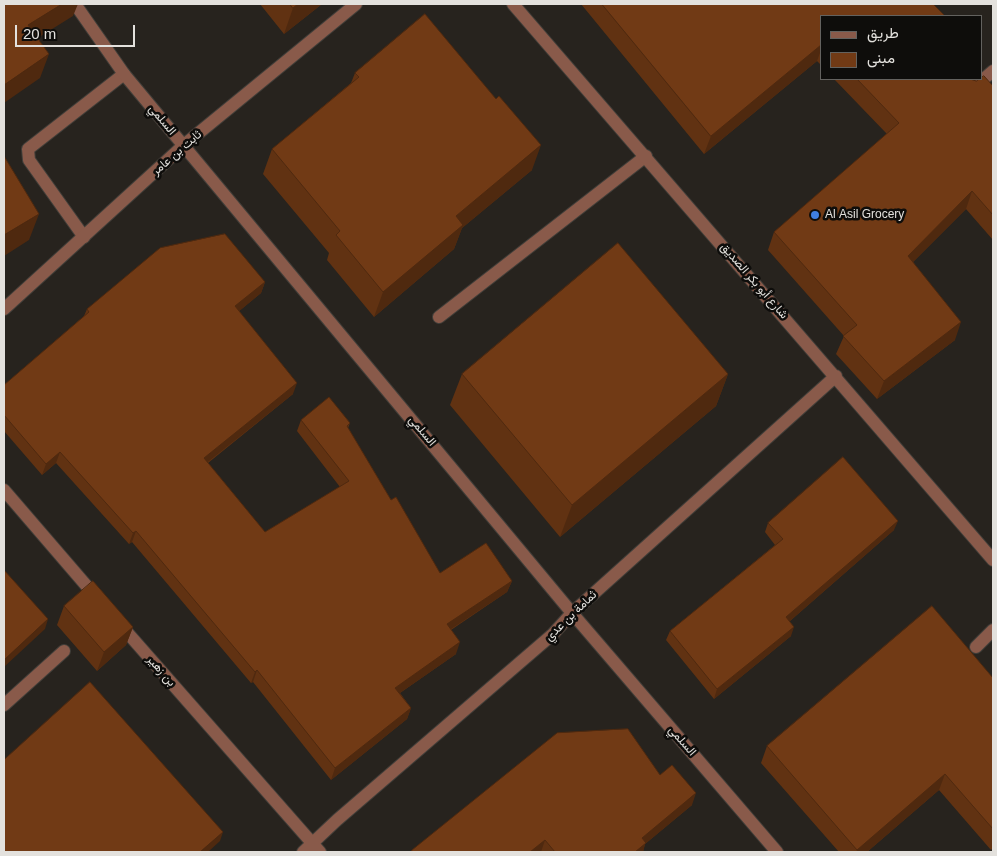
<!DOCTYPE html>
<meta charset="utf-8">
<style>
body{margin:0}
#map{position:relative;width:997px;height:856px;overflow:hidden;background:#27231e;font-family:Arial,Vazirmatn,sans-serif}
canvas{display:block}
.frame{position:absolute;inset:0;border:5px solid #e3e1dd;pointer-events:none}
.legend{position:absolute;left:820px;top:15px;width:162px;height:65px;box-sizing:border-box;background:#0e0d0b;border:1px solid #63625f;margin:0;padding:6px 9px;list-style:none;font-size:15px;color:#e3e1dd}
.legend li{display:flex;align-items:center;gap:10px;height:25px}
.legend b{width:25px;border:1px solid #63625f}
.scale{position:absolute;left:15px;top:25px;width:120px;height:22px;box-sizing:border-box;border:2px solid #e3e1dd;border-top:0;padding-left:6px;font-size:15px;line-height:18px;white-space:nowrap;color:#e3e1dd;-webkit-text-stroke:4px #0e0d0b;paint-order:stroke}
</style>
<div id="map">
<canvas width="997" height="856"></canvas>
<div class="frame"></div>
<ul class="legend">
<li><b style="height:6px;background:#895a4a"></b>طريق</li>
<li><b style="height:14px;background:#713a15"></b>مبنى</li>
</ul>
<div class="scale">20 m</div>
</div>
<script>
const g = document.querySelector('canvas').getContext('2d');
g.lineJoin = 'round';
function trace(path, color, width, dash) { g.strokeStyle = color; g.lineWidth = width; g.lineCap = dash ? 'butt' : 'round'; g.setLineDash(dash || []); g.stroke(path); }
function fill(path, color) { g.fillStyle = color; g.fill(path, 'evenodd'); }
function write(font, color, halo, rows, align = 'center') {
  g.font = font + ' Arial,Vazirmatn,sans-serif'; g.lineWidth = 5; g.setLineDash([]); g.textBaseline = 'middle'; g.strokeStyle = halo; g.fillStyle = color; for (const [text, x, y, turn = 0] of rows) {
    g.save(); g.translate(x, y); g.rotate((+turn || 0) * Math.PI / 180); g.textAlign = isNaN(turn) ? turn : align; if (halo) g.strokeText(text, 0, 0); g.fillText(text, 0, 0); g.restore();
  }
}
const service = new Path2D(`
 M 972,89 L 993,71
 M 84,237 L 29,160 L 28,149 L 124,74
 M 439,317 L 646,156
 M 976,647 L 993,630
 M 4,705 L 64,651`);
const minor = new Path2D(`
 M 75,4 L 124,74 L 572,613 L 777,852
 M 513,4 L 993,560
 M 4,309 L 184,145 L 356,4
 M 4,490 L 97,598
 M 118,622 L 320,852
 M 303,852 L 337,820 L 553,634 L 572,613 L 836,376`);
trace(service, '#413e39', 14);
trace(minor, '#413e39', 14);
trace(service, '#895a4a', 12);
trace(minor, '#895a4a', 12);
fill(new Path2D(`
 M 260,4 L 322,4 L 284,34 Z
 M 581,4 L 933,4 L 821,16 L 821,65 L 817,61 L 704,154 Z
 M 355,73 L 532,170 L 462,228 L 454,249 L 374,317 L 327,260 L 329,253 L 263,174 L 272,149 L 351,83 Z
 M 834,79 L 971,79 L 993,86 L 993,240 L 966,209 L 913,262 L 955,340 L 877,399 L 836,354 L 844,336 L 768,250 L 774,232 L 887,134 Z
 M 265,282 L 261,293 L 239,311 L 293,394 L 208,463 L 265,532 L 340,487 L 297,431 L 301,420 L 350,423 L 348,428 L 391,500 L 440,573 L 512,581 L 507,592 L 451,630 L 456,654 L 400,693 L 411,708 L 407,719 L 331,780 L 253,682 L 251,683 L 132,542 L 129,544 L 56,463 L 42,475 L 4,431 L 4,385 L 84,316 L 87,309 Z
 M 462,374 L 728,374 L 716,406 L 560,537 L 450,405 Z
 M 768,523 L 894,530 L 790,621 L 791,636 L 714,699 L 666,640 L 670,631 L 775,545 L 765,532 Z
 M 64,606 L 133,627 L 126,645 L 97,671 L 57,625 Z
 M 993,678 L 993,848 L 991,850 L 939,790 L 867,852 L 839,852 L 761,763 L 767,746 Z
 M 660,775 L 692,805 L 645,844 L 643,852 L 411,852 L 412,850 Z`), '#613212');
fill(new Path2D(`
 M 62,4 L 78,4 L 73,16 L 20,49 L 28,25 Z
 M 298,4 L 322,4 L 284,34 L 293,8 Z
 M 821,45 L 821,50 L 817,61 L 704,154 L 711,136 Z
 M 49,54 L 40,78 L 4,103 L 4,85 Z
 M 541,145 L 532,170 L 462,228 L 454,249 L 374,317 L 383,292 L 456,216 Z
 M 972,191 L 966,209 L 901,274 L 908,256 Z
 M 39,214 L 29,240 L 4,256 L 4,235 Z
 M 265,282 L 261,293 L 231,318 L 235,306 Z
 M 961,322 L 955,340 L 877,399 L 884,381 Z
 M 728,374 L 716,406 L 560,537 L 572,505 Z
 M 297,383 L 293,394 L 199,469 L 204,458 Z
 M 60,452 L 56,463 L 42,475 L 46,464 Z
 M 898,521 L 894,530 L 783,627 L 786,617 Z
 M 136,531 L 132,542 L 129,544 L 133,533 Z
 M 512,581 L 507,592 L 442,635 L 447,624 Z
 M 48,619 L 45,629 L 4,667 L 4,660 Z
 M 133,627 L 126,645 L 97,671 L 104,652 Z
 M 794,627 L 791,636 L 714,699 L 717,689 Z
 M 460,642 L 456,654 L 391,699 L 395,688 Z
 M 257,670 L 253,682 L 251,683 L 255,672 Z
 M 411,708 L 407,719 L 331,780 L 335,768 Z
 M 945,774 L 939,790 L 867,852 L 856,852 L 857,850 Z
 M 696,793 L 692,805 L 645,844 L 643,852 L 635,852 L 642,838 Z
 M 223,832 L 220,841 L 208,852 L 200,852 Z
 M 545,840 L 541,852 L 530,852 Z`), '#4f290f');
const building = new Path2D(`
 M 4,4 L 62,4 L 28,25 L 49,54 L 4,85 Z
 M 290,4 L 298,4 L 293,8 Z
 M 602,4 L 933,4 L 945,16 L 821,16 L 821,45 L 711,136 Z
 M 425,14 L 496,99 L 499,96 L 541,145 L 456,216 L 463,225 L 383,292 L 336,235 L 340,231 L 272,149 L 359,77 L 355,73 Z
 M 984,76 L 993,86 L 993,215 L 972,191 L 908,256 L 961,322 L 884,381 L 843,336 L 857,325 L 774,232 L 899,123 L 857,79 L 970,79 L 976,81 Z
 M 4,156 L 39,214 L 4,235 Z
 M 225,234 L 265,282 L 235,306 L 297,383 L 204,458 L 265,532 L 349,481 L 301,420 L 329,397 L 350,423 L 347,426 L 391,500 L 396,497 L 440,573 L 486,543 L 512,581 L 447,624 L 460,642 L 395,688 L 411,708 L 335,768 L 257,670 L 255,672 L 136,531 L 133,533 L 60,452 L 46,464 L 4,415 L 4,385 L 89,312 L 87,309 L 160,248 Z
 M 618,243 L 728,374 L 572,505 L 462,374 Z
 M 843,457 L 898,521 L 786,617 L 794,627 L 717,689 L 670,631 L 783,539 L 768,523 Z
 M 4,570 L 48,619 L 4,660 Z
 M 93,581 L 133,627 L 104,652 L 64,606 Z
 M 932,606 L 993,678 L 993,829 L 945,774 L 857,850 L 767,746 Z
 M 90,682 L 223,832 L 200,852 L 4,852 L 4,760 Z
 M 628,729 L 660,775 L 672,765 L 696,793 L 642,838 L 646,843 L 635,852 L 555,852 L 545,840 L 530,852 L 411,852 L 412,850 L 557,733 Z`);
fill(building, '#713a15');
trace(building, '#4f290f', 1);
for (const [x, y, r, color] of [
 [815,215,5,"#3f7fe0"]
]) { const dot = new Path2D(); dot.arc(x, y, r, 0, 2 * Math.PI); g.fillStyle = color; g.fill(dot); trace(dot, '#0e0d0b', 2); }
write('12px', '#e3e1dd', '#0e0d0b', [
 ["السلمي",162,120,50],
 ["ثابت بن عامر",177,153,-41],
 ["شارع أبو بكر الصديق",754,281,49],
 ["السلمي",422,431,50],
 ["ثمامة بن عدي",571,616,-44],
 ["بن زهير",161,671,49],
 ["السلمي",682,741,49]
]);
write('12px', '#e3e1dd', '#0e0d0b', [
 ["Al Asil Grocery",825,215]
], 'left');
</script>
